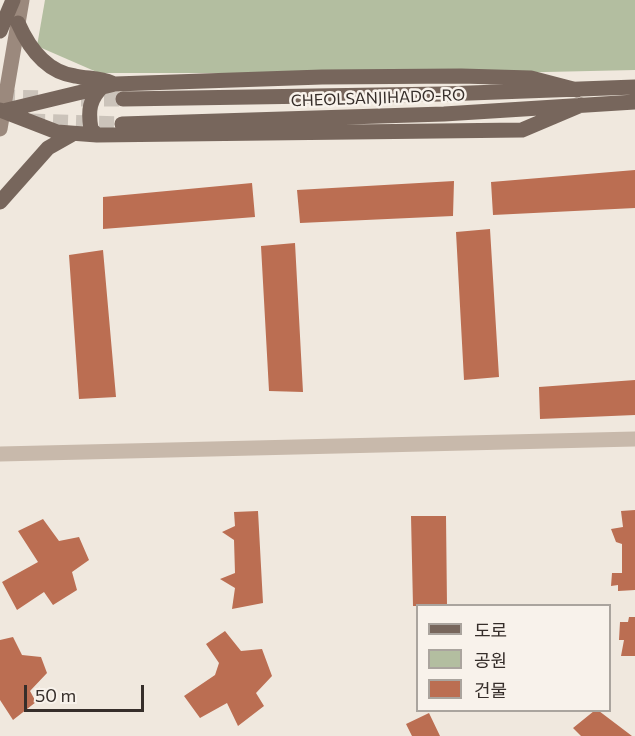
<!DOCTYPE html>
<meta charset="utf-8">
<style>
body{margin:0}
#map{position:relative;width:635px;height:736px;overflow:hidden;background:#f0e8de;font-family:Commissioner,"Noto Sans KR",sans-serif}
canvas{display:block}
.legend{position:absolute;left:416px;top:604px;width:195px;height:108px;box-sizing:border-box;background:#f8f2eb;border:2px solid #aaa49e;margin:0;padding:8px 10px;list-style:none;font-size:18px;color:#362e2a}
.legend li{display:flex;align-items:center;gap:12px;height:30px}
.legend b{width:30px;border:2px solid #aaa49e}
.scale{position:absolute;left:24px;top:685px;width:120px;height:27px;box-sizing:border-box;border:3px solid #362e2a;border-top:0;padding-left:8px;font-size:18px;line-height:21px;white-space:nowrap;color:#362e2a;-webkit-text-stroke:4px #f8f2eb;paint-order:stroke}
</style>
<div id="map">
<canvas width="635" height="736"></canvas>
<ul class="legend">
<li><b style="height:8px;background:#77665c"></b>도로</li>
<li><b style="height:16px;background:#b3bea0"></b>공원</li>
<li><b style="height:16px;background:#bb6e52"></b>건물</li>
</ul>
<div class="scale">50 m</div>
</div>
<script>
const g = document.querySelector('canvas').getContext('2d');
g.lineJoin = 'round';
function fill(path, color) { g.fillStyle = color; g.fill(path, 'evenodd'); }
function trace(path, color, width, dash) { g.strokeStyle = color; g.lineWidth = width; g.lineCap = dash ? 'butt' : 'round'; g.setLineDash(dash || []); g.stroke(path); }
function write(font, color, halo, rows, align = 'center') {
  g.font = font + ' Commissioner,sans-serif'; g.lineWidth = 5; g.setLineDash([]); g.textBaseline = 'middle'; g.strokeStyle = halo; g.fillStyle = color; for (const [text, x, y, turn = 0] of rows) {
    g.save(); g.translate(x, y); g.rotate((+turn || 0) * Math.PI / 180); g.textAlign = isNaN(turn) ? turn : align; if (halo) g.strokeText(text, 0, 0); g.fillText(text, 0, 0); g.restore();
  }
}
fill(new Path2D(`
 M 45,0 L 635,0 L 635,70 L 501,73 L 99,73 L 37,46 Z`), '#b3bea0');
fill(new Path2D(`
 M 635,170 L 635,208 L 493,215 L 491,182 Z
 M 454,181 L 453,216 L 300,223 L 297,190 Z
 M 252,183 L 255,217 L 103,229 L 103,197 Z
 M 490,229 L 499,377 L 464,380 L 456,232 Z
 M 295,243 L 303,392 L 269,391 L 261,246 Z
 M 103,250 L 116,397 L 79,399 L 69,255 Z
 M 635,380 L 635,415 L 540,419 L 539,387 Z
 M 635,510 L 635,590 L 618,591 L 618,585 L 611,586 L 612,573 L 622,573 L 622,544 L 616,542 L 611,529 L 623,527 L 621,511 Z
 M 258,511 L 263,603 L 232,609 L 235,588 L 220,579 L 235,573 L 234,540 L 222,532 L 235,526 L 234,512 Z
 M 411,516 L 446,516 L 447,606 L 413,606 Z
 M 43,519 L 59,541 L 79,537 L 89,560 L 72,572 L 77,590 L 53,605 L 44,592 L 17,610 L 2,582 L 38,562 L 18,531 Z
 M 629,617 L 635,617 L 635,656 L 621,656 L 624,640 L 619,640 L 620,622 L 628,622 Z
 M 225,631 L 241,651 L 262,649 L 272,676 L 256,693 L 264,706 L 238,726 L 227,703 L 200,718 L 184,696 L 215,675 L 219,663 L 206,644 Z
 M 13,637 L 22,655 L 41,657 L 47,673 L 30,691 L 36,702 L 13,720 L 0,700 L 0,640 Z
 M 594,711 L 599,711 L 632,736 L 581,736 L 573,728 Z
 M 429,713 L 440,736 L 412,736 L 406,724 Z`), '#bb6e52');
trace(new Path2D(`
 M 0,97 L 45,98
 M 81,99 L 123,99
 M 30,121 L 122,124`), '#cbc3ba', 15, [15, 8]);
trace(new Path2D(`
 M 0,454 L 635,439`), '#c8b9ab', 15);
trace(new Path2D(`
 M 0,129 L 22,0`), '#9b897d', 15);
trace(new Path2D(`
 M 18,23 C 29,48 46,72 75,76 C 88,79 99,77 112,83
 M 0,31 L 13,0
 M 123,99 L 443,94 L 635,87
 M 0,110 L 57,132 L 97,135 L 522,130 L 581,105
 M 3,111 L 115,84 L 322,77 L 461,76 L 531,78 L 577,90
 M 122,124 L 444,114 L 635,102
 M 97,135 L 91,129 C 88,111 89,99 103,86
 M 0,202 L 48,148 L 71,135`), '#77665c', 15);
write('16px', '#362e2a', '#f8f2eb', [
 ["CHEOLSANJIHADO-RO",378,98,-2]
]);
</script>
